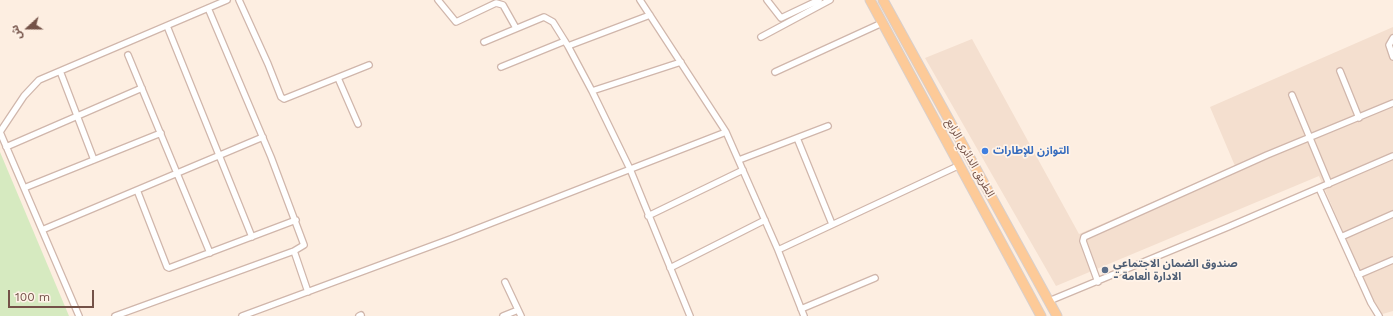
<!DOCTYPE html>
<meta charset="utf-8">
<style>
body{margin:0}
#map{position:relative;width:1393px;height:316px;overflow:hidden;background:#fdeee1;font-family:"Work Sans","Noto Sans Arabic",sans-serif}
canvas{display:block}
.north{position:absolute;left:8px;top:8px;width:40px;height:40px;-webkit-text-stroke:3px #fff3e8;paint-order:stroke;rotate:249deg;font-size:11px;font-weight:700;line-height:16px;text-align:center;color:#745248}
.north::after{content:'';display:block;margin:auto;width:14px;height:18px;background:#745248;clip-path:polygon(50% 0,100% 100%,50% 72%,0 100%)}
.scale{position:absolute;left:8px;top:290px;width:86px;height:18px;box-sizing:border-box;border:2px solid #745248;border-top:0;padding-left:5px;font-size:12px;line-height:14px;white-space:nowrap;color:#745248;-webkit-text-stroke:3px #fff3e8;paint-order:stroke}
</style>
<div id="map">
<canvas width="1393" height="316"></canvas>
<div class="north">ش</div>
<div class="scale">100 m</div>
</div>
<script>
const g = document.querySelector('canvas').getContext('2d');
g.lineJoin = 'round';
function fill(path, color) { g.fillStyle = color; g.fill(path, 'evenodd'); }
function trace(path, color, width, dash) { g.strokeStyle = color; g.lineWidth = width; g.lineCap = dash ? 'butt' : 'round'; g.setLineDash(dash || []); g.stroke(path); }
function write(font, color, halo, rows, align = 'center') {
  g.font = font + ' "Work Sans","Noto Sans Arabic",sans-serif'; g.lineWidth = 3.5; g.setLineDash([]); g.textBaseline = 'middle'; g.strokeStyle = halo; g.fillStyle = color; for (const [text, x, y, turn = 0] of rows) {
    g.save(); g.translate(x, y); g.rotate((+turn || 0) * Math.PI / 180); g.textAlign = isNaN(turn) ? turn : align; if (halo) g.strokeText(text, 0, 0); g.fillText(text, 0, 0); g.restore();
  }
}
fill(new Path2D(`
 M 1393,27 L 1393,311 L 1379,315 L 1319,176 L 1056,286 L 925,58 L 972,39 L 1079,234 L 1235,166 L 1210,107 Z`), '#f4dfcf');
fill(new Path2D(`
 M 0,152 L 69,316 L 0,316 Z`), '#d6eac0');
const minor = new Path2D(`
 M 239,0 L 268,64 L 281,97 L 284,99 L 369,65
 M 438,0 L 456,22 L 496,3 L 503,5 L 516,28
 M 640,0 L 726,132 L 778,250 L 804,316
 M 767,0 L 781,18 L 819,0
 M 167,26 L 252,237
 M 761,37 L 830,0
 M 1393,38 L 1389,45 L 1393,57
 M 484,42 L 544,17 L 553,22 L 568,46 L 592,91 L 630,169 L 690,316
 M 568,46 L 650,15
 M 128,55 L 210,253
 M 501,67 L 565,41
 M 60,71 L 94,160
 M 1340,71 L 1359,118
 M 775,72 L 882,23
 M 338,78 L 358,124
 M 592,91 L 681,62
 M 1292,95 L 1329,184
 M 0,132 L 24,96 L 39,80 L 227,0
 M 0,132 L 79,316
 M 797,138 L 832,224
 M 6,147 L 142,88
 M 739,160 L 828,126
 M 24,188 L 161,133
 M 1319,188 L 1371,303 L 1379,316
 M 137,190 L 167,267 L 169,268 L 296,220
 M 648,216 L 743,170
 M 42,230 L 263,137
 M 1341,237 L 1393,214
 M 778,250 L 960,165
 M 294,251 L 308,292
 M 670,268 L 765,220
 M 1358,275 L 1393,260
 M 505,282 L 521,316
 M 1098,282 L 1083,241 L 1084,237 L 1267,155 L 1393,103
 M 1049,301 L 1228,227 L 1393,156
 M 801,309 L 875,278
 M 115,316 L 294,251 L 304,245 L 271,157 L 208,8
 M 242,316 L 453,238 L 726,132
 M 359,316 L 361,315
 M 503,316 L 518,310`);
const primary = new Path2D(`
 M 870,0 L 1041,316
 M 883,0 L 1057,316`);
trace(minor, '#d0b6ab', 8);
trace(primary, '#d8cfcc', 11);
trace(minor, '#fff', 5.5);
trace(primary, '#fdca98', 9);
for (const [x, y, r, color] of [
 [985,151,4,"#3f7fe0"],
 [1105,270,4,"#5c6f8a"]
]) { const dot = new Path2D(); dot.arc(x, y, r, 0, 2 * Math.PI); g.fillStyle = color; g.fill(dot); trace(dot, '#fff3e8', 1.5); }
write('bold 11px', '#366cbe', '#fff3e8', [
 ["التوازن للإطارات",993,151]
], 'left');
write('11px', '#745248', '#fff3e8', [
 ["الطريق الدائري الرابع",970,158,61]
]);
write('bold 11px', '#4e5e75', '#fff3e8', [
 ["صندوق الضمان الاجتماعي",1113,264],
 ["- الادارة العامة",1113,277]
], 'left');
</script>
